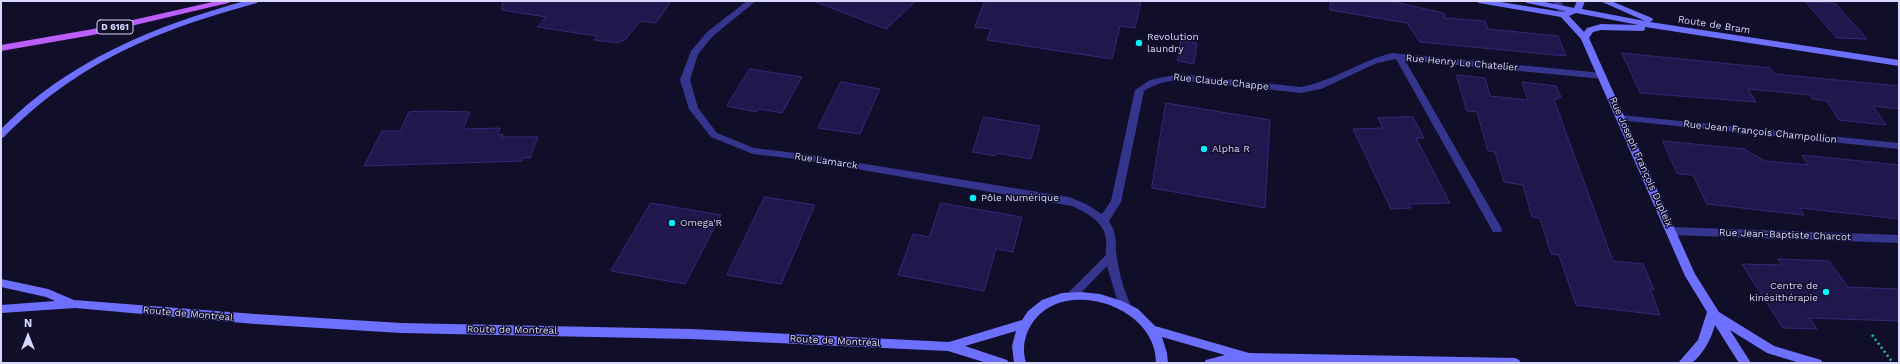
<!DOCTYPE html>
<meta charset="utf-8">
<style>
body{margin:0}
#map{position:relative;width:1900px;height:364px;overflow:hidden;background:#110e2a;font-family:"Work Sans",sans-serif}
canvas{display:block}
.frame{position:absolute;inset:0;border:2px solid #d9d6ff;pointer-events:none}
.north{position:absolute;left:8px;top:316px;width:40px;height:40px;-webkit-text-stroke:3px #110e2a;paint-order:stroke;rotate:0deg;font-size:11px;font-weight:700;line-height:16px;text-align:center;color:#d9d6ff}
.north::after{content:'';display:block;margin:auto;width:14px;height:18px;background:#d9d6ff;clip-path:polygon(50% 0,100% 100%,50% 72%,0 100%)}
</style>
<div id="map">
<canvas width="1900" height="364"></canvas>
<div class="frame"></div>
<div class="north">N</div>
</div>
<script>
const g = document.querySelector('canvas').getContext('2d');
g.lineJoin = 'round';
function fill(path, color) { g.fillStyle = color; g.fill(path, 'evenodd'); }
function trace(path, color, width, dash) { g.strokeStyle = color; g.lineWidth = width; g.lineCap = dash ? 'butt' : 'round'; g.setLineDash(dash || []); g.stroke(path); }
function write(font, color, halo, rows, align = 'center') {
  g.font = font + ' "Work Sans",sans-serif'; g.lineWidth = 3; g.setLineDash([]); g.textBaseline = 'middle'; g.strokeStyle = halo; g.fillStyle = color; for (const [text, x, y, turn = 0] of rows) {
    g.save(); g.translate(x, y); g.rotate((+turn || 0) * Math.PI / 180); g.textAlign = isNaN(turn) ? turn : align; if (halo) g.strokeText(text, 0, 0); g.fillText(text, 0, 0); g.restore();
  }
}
const building = new Path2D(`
 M 503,1 L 671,1 L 656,23 L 640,21 L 625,40 L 617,43 L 594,40 L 597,36 L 537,27 L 546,17 L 502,10 Z
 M 816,1 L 916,1 L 886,29 L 816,2 Z
 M 985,1 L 1141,1 L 1135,28 L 1120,26 L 1112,59 L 987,40 L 991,29 L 975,27 Z
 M 1331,1 L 1390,1 L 1444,13 L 1445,18 L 1485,21 L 1488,29 L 1558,36 L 1566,56 L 1420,42 L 1407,23 L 1330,10 Z
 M 1806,2 L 1835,3 L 1867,39 L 1837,38 Z
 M 1181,41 L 1197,43 L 1194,64 L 1178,61 Z
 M 1622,53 L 1770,68 L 1774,74 L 1899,86 L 1899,109 L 1873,106 L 1886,125 L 1839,120 L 1827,101 L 1812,99 L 1812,95 L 1748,89 L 1756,102 L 1641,93 Z
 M 750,69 L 802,77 L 782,113 L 759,109 L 757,112 L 727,106 Z
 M 1457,75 L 1485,78 L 1490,96 L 1528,100 L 1522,82 L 1556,86 L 1561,97 L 1554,100 L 1613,261 L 1643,264 L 1654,290 L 1650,289 L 1660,315 L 1576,305 L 1559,255 L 1551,254 L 1540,218 L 1532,217 L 1523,185 L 1504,182 L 1495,152 L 1488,151 L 1477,112 L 1467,111 Z
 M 841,82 L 880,89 L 860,134 L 818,128 Z
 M 1166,103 L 1270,120 L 1265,208 L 1152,188 Z
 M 434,111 L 470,112 L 463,129 L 500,128 L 498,135 L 503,134 L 502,137 L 538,137 L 530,158 L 523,158 L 522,161 L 364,166 L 382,131 L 400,131 L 409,112 Z
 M 984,117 L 1040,126 L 1031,159 L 996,153 L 995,156 L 973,152 Z
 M 1413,117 L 1424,138 L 1416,138 L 1450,203 L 1409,204 L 1411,208 L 1391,209 L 1353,129 L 1383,128 L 1378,118 Z
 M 1663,141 L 1744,149 L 1765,161 L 1808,165 L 1802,155 L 1899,165 L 1899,219 L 1800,208 L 1804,215 L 1707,204 L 1693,175 L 1678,174 Z
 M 765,197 L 815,205 L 781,284 L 727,275 Z
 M 651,203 L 721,215 L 685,284 L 611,271 Z
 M 941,203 L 1022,217 L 1013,252 L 996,249 L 984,291 L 898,275 L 913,234 L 929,237 Z
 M 1778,259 L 1829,261 L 1848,287 L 1899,289 L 1899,321 L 1809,318 L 1817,329 L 1783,328 L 1742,264 L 1782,265 Z`);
fill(building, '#20184c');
trace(building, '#35287a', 1);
trace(new Path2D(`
 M 1872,335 L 1893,363`), '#24c5b4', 2.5, [2, 3]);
fill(new Path2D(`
 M 747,1 L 756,1 L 713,36 L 698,54 L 690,80 L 698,108 L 717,133 L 754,148 L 804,154 L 1069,197 L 1086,204 L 1102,214 L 1111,201 L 1135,90 L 1150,80 L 1179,74 L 1301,87 C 1333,81 1360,61 1392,53 L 1603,73 L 1607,76 L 1603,79 L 1405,60 L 1502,229 L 1501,232 L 1493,232 L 1396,59 L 1377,63 L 1321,89 L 1301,93 L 1179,80 C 1166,81 1155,84 1144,91 L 1121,202 L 1109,221 C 1119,237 1114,246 1118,263 C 1120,278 1125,292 1131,306 L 1129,309 L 1125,310 L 1121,309 L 1119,306 L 1107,266 L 1075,299 L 1071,300 L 1067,299 L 1065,296 L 1106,255 C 1105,249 1107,244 1106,239 C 1104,221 1086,213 1072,206 L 804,160 L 753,154 L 711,137 L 689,109 L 680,80 L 691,51 L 707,32 Z
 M 1553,1 L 1561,1 L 1568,15 L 1567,17 L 1561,17 Z
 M 1621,115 L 1899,143 L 1899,149 L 1618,120 L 1616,118 L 1618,116 Z
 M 1672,227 L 1899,235 L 1899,243 L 1672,235 L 1668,234 L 1667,231 L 1668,228 Z`), '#35358d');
fill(new Path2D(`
 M 245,1 L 258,1 L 257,3 C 157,30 78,62 4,137 L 1,138 L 1,129 C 68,61 154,26 245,1 Z
 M 1475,1 L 1494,1 L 1563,12 L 1566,11 L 1527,3 L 1523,1 L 1540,1 L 1574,8 L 1577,1 L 1585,1 L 1582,9 L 1645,21 L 1600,1 L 1611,1 L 1652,18 L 1653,20 L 1650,22 L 1899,60 L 1899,66 L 1645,27 L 1645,30 L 1642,31 L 1601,30 L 1593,32 L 1589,38 L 1695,274 L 1719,312 L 1774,346 L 1821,360 L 1823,363 L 1800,363 L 1767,353 L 1730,330 L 1751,363 L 1739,363 L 1715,325 C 1711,339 1704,353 1692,363 L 1678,363 L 1698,340 L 1707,312 L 1685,276 L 1581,39 L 1561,17 L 1479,3 ZM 1576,13 L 1639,25 L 1601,24 L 1587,28 L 1584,32 L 1569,16 Z
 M 1,279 L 48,289 L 74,300 L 255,314 L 401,323 L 691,329 L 949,342 L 1022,320 L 1028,311 L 1042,300 L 1062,293 L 1081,292 L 1100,294 L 1122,301 L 1138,309 L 1155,326 L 1249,353 L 1515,358 L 1519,360 L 1521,363 L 1204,363 L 1206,360 L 1225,355 L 1162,337 L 1167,353 L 1168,363 L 1156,363 C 1157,305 1061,275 1031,325 C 1024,337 1022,349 1026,363 L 1014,363 L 1012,346 L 1016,331 L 965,346 L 1007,360 L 1009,363 L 987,363 L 948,351 L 691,339 L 401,333 L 255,324 L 75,308 L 1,313 L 1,305 L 55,301 L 46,297 L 1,287 Z`), '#6d70ff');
fill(new Path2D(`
 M 217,1 L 232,1 L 228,3 L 93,35 L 1,51 L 1,45 L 93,29 Z`), '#bb5dff');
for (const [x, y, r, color] of [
 [1139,43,4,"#02f1ff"],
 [1204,149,4,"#02f1ff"],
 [973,198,4,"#02f1ff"],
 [672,223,4,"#02f1ff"],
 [1826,292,4,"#02f1ff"]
]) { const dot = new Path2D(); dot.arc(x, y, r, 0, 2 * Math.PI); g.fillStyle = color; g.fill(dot); trace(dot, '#110e2a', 1.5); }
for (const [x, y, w] of [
 [115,27,36]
]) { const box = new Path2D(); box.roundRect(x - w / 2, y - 7, w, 14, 3); g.fillStyle = '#110e2a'; g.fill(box); trace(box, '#d9d6ff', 1); }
write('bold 9px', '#d9d6ff', null, [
 ["D 6161",115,27]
]);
write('10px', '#d9d6ff', '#110e2a', [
 ["Route de Bram",1714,25,9],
 ["Rue Henry Le Chatelier",1462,63,5],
 ["Rue Claude Chappe",1221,82,6],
 ["Rue Jean François Champollion",1760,132,6],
 ["Rue Lamarck",826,161,9],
 ["Rue Joseph François Dupleix",1641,162,66],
 ["Rue Jean-Baptiste Charcot",1785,235,2],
 ["Route de Montréal",188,314,5],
 ["Route de Montréal",512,330,1],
 ["Route de Montréal",835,341,3]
]);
write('10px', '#d9d6ff', '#110e2a', [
 ["Revolution",1147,37],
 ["laundry",1147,49],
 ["Alpha R",1212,149],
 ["Pôle Numérique",981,198],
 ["Omega'R",680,223],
 ["Centre de",1818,286,"right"],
 ["kinésithérapie",1818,298,"right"]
], 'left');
</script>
